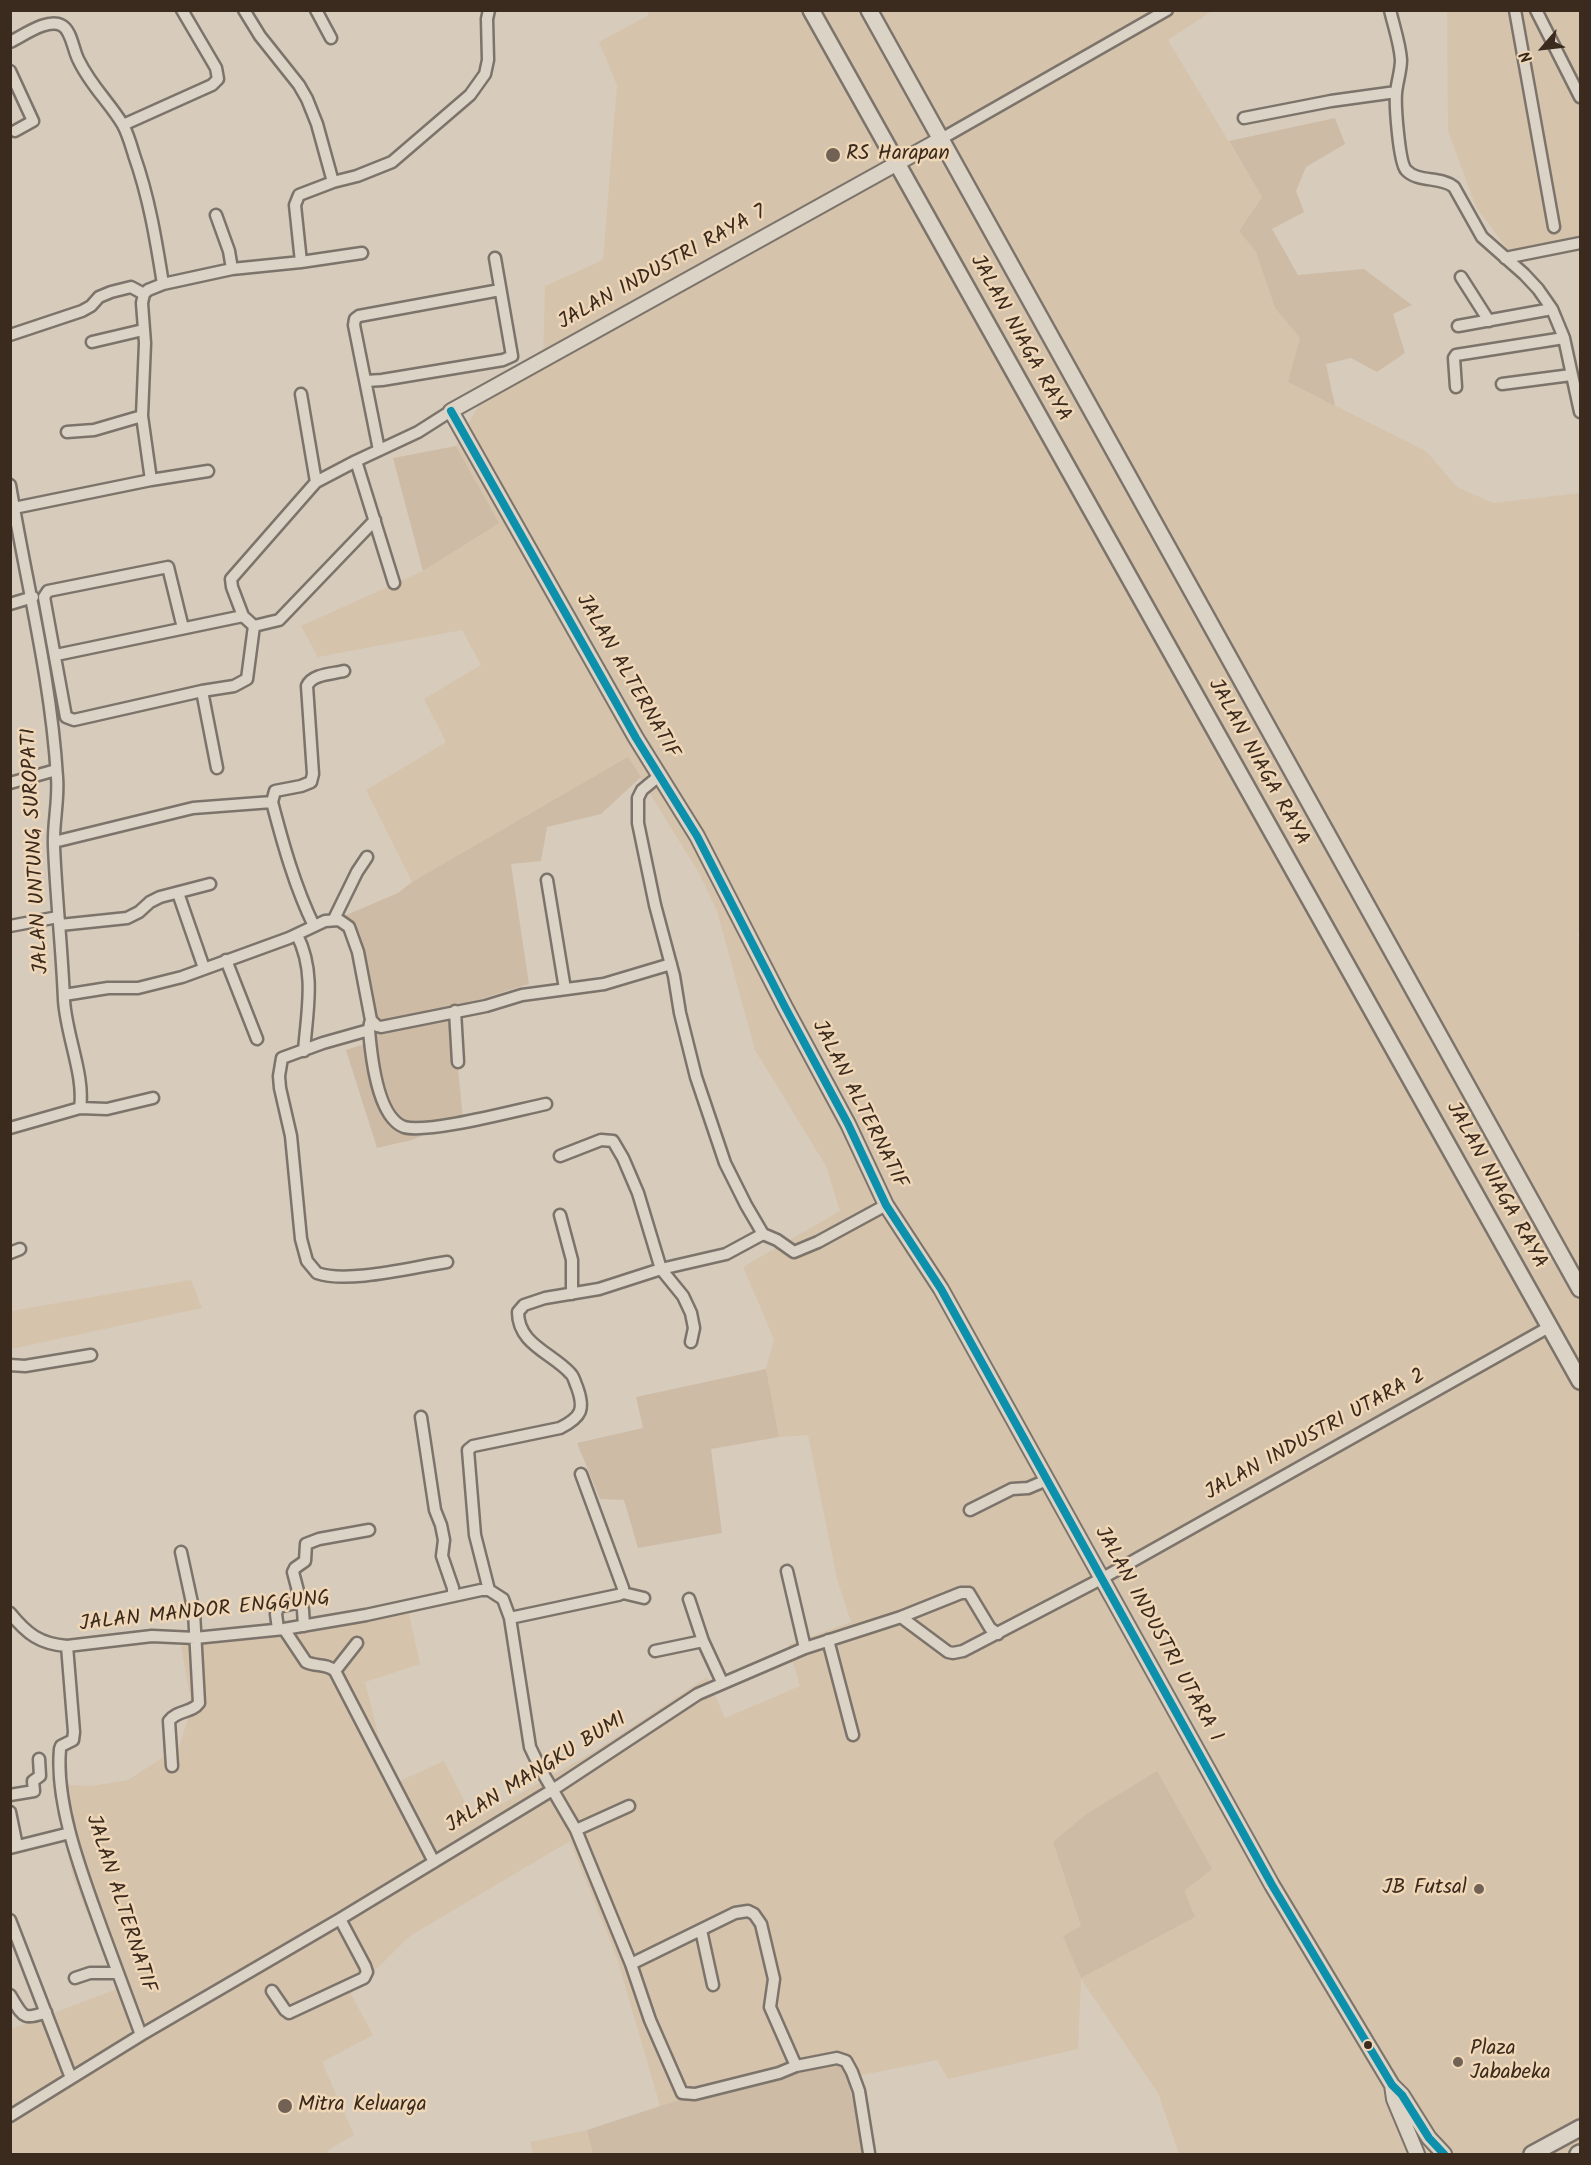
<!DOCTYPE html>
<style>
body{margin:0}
#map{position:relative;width:1591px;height:2165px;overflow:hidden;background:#d7cbbb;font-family:Kalam,sans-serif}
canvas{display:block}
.frame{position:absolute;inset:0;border:12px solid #3b2a1e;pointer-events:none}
.north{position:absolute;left:1513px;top:18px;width:60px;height:60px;-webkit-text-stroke:4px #efd7b7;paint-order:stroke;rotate:242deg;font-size:16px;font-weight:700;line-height:24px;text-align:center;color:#3b2a1e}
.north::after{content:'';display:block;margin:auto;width:21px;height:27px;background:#3b2a1e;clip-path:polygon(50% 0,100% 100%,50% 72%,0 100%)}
</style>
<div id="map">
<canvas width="1591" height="2165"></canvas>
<div class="frame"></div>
<div class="north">N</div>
</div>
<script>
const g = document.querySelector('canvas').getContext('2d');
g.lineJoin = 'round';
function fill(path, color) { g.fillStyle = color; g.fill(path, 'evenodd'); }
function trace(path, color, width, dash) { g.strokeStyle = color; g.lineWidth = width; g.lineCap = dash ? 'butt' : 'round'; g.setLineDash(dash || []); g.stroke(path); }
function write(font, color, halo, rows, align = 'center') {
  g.font = font + ' Kalam,sans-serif'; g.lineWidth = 5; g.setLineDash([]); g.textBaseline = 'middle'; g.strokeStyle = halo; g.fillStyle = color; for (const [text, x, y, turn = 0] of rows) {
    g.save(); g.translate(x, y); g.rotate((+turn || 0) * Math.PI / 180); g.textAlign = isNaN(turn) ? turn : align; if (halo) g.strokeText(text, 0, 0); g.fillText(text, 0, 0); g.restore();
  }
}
fill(new Path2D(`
 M 647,11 L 1212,11 L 1168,40 L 1262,197 L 1239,231 L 1256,252 L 1275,308 L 1300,338 L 1289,382 L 1427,452 L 1457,487 L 1493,503 L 1580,493 L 1580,932 L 1577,934 L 1580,942 L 1580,2154 L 1179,2154 L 1158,2093 L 1081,1979 L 1078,2049 L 948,2079 L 937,2060 L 862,2075 L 843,2055 L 795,2061 L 660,2106 L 617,1958 L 570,1841 L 410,1936 L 351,1994 L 373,2035 L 322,2062 L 354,2135 L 328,2150 L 330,2154 L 11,2154 L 11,2029 L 117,1989 L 73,1877 L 52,1784 L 92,1786 L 128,1780 L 179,1747 L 192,1706 L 181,1646 L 408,1609 L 420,1664 L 365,1682 L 391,1785 L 444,1761 L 474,1820 L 593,1752 L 707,1677 L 725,1718 L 800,1686 L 788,1645 L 851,1622 L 837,1579 L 808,1435 L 779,1437 L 766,1369 L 774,1339 L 743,1267 L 840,1211 L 826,1166 L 755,1050 L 717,911 L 699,873 L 628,758 L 412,882 L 366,790 L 446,742 L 424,699 L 481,665 L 462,630 L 318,657 L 301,626 L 423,571 L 498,523 L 456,446 L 482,399 L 543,365 L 545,286 L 603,260 L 617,85 L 599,42 L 649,15 ZM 1157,1772 L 1184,1891 L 1063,1937 L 1081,1926 L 1053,1842 L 1085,1815 Z
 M 1447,11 L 1580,11 L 1580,246 L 1517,262 L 1476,207 L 1448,131 Z
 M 191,1280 L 202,1308 L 11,1349 L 11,1311 Z
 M 587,2130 L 593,2154 L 533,2154 L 530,2142 Z`), '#d5c3ac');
fill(new Path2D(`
 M 1335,118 L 1345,144 L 1306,167 L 1296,191 L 1304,212 L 1272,229 L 1298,275 L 1364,269 L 1412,305 L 1393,314 L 1405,353 L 1377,372 L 1351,358 L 1326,364 L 1335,406 L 1288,382 L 1300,338 L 1275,308 L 1256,252 L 1239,231 L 1262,197 L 1229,141 Z
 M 456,446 L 499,523 L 423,571 L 393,458 Z
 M 628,757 L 641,777 L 601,814 L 547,827 L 541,861 L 511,864 L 529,984 L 452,1008 L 463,1119 L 412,1140 L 377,1148 L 346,1050 L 377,1040 L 344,916 L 398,893 L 412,882 Z
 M 766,1369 L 779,1437 L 711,1449 L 722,1533 L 638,1548 L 624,1500 L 600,1499 L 577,1443 L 643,1428 L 636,1397 Z
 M 1157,1771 L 1212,1869 L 1184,1891 L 1195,1917 L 1081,1978 L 1063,1936 L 1081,1926 L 1053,1842 L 1085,1815 Z
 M 843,2055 L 864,2154 L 593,2154 L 587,2130 L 795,2062 Z`), '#cdbba5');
const minor = new Path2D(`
 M 244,10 L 260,36 L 299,85 L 307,99 L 317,124 L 333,182
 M 316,10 L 331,38
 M 1390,10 C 1394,27 1400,44 1401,60 C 1401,71 1397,82 1396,93 C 1395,106 1399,162 1406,170 C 1418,183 1441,176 1454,187 L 1482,237 L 1524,274 L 1538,289 L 1552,309 L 1564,338 L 1580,412
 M 1515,10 L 1554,227
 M 1536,10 L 1580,97
 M 10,42 C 23,36 47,18 61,25 C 72,30 73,51 79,61 C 91,86 110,103 123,125 C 128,134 131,145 134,155 C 149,197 156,240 163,284
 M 10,71 L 33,121 L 15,131
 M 1244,118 L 1331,101 L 1396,92
 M 123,125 L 212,85 L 218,79 L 216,68 L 182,10
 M 941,139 L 1167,10
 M 216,215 L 229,251 L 232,269
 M 1505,258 L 1580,243
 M 301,262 L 362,253
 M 1461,277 L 1489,321
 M 1458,326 L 1552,309
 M 10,335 L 82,311 L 91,306 L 99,297 L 111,292 L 131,287 L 144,294
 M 92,342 L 143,330
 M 366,381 L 382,380 L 503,360 L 512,356 L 495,258
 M 1502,384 L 1571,375
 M 1456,387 L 1454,358 L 1456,355 L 1564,338
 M 301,394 L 316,482
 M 67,432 L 94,430 L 142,416
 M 379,450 L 354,325 L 355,319 L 359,316 L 500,290
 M 151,480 L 208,471
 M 10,485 C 26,582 51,678 57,777 C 59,800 53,823 54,846 C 56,897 62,949 64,1000 C 66,1035 85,1076 80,1108 L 10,1128
 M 14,508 L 151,480 L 142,416 L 145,343 L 142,303 L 144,294 L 148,290 L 163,284 L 232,269 L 301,262 L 295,205 L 299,195 L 333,182 L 357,176 L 392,162 L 470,95 L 485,74 L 488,60 L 487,19 L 489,10
 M 394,583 L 356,461 L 418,432 L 451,411
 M 10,604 L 33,597
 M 254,626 L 279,620 L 375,520
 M 183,628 L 168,567 L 48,591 L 44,597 L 66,717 L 74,720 L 202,691 L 234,686 L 247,679 L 254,626 L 243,616 L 232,587 L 231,579 L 316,482 L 356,461
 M 56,655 L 243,616
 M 202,691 L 217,768
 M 659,776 L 642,790 L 638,798 L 638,823 L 655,905 L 674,976 L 680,1013 L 696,1077 L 725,1163 L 746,1205 L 763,1234 L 777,1240 L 794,1252 L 818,1242 L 886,1205
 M 10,783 L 56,770
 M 54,842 L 193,808 L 272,802
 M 547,880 L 565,989
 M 178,893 L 204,968
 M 334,919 L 357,872 L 367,857
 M 60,925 L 127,918 L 139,912 L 150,902 L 160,897 L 210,884
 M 10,926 L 58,917
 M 314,926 C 295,887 283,844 272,802 L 275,791 L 301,786 L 311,782 L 313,774 L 307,686 C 312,674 332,674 344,671
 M 297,935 C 316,972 307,1011 304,1051
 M 226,960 L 257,1039
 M 64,995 L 108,988 L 138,988 L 182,977 L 289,938 L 325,921 L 339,920 L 349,927 L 358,952 L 371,1020 L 377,1026 L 381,1027 L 486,1006 L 522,995 L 604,984 L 671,964
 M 455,1011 L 458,1062
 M 370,1023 L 369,1030 C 371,1054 377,1117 404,1127 C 428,1134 517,1110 546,1104
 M 369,1030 L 323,1043 L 282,1058 L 279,1076 L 280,1088 L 291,1136 L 301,1239 L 307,1261 L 317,1273 C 348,1284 413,1267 447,1262
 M 80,1108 L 107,1109 L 153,1098
 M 560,1156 L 601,1140 L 613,1141 L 623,1158 L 638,1193 L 661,1269 L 683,1296 L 691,1313 L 694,1328 L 691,1342
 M 560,1215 L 572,1260 L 572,1294
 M 10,1253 L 20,1249
 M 10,1365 L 25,1366 L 91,1355
 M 421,1417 L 435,1510 L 441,1525 L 444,1540 L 442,1556 L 453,1588 L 453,1595
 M 581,1474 L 623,1588 L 623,1593
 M 970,1510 L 1012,1489 L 1028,1488 L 1047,1480
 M 787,1571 L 805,1648
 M 489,1590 L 475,1535 L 468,1450 L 473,1446 L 560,1428 C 582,1417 585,1409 577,1387 C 575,1383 574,1377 571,1374 C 553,1353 518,1345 518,1312 L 524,1305 L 545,1298 L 599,1289 L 661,1269 L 726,1254 L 763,1234
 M 689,1599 L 703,1641 L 722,1682
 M 10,1613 C 27,1634 40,1644 67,1646 L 152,1636 L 195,1638 L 284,1629 L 366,1615 L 481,1590 L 489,1590 L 503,1599 L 510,1618 L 530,1747 L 541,1770 L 576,1830 L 631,1964 L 650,2020 L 682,2093 L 695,2094 L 779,2073 L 796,2066 L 837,2058 L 846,2061 L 852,2072 L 859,2091 L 869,2153
 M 901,1617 L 948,1652 L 953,1653 L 963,1651 L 1101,1579 L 1549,1327
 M 510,1618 L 618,1595 L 623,1593 L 644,1598
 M 304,1626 L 303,1610 L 293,1572 L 295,1568 L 305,1561 L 306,1544 L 319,1539 L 369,1530
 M 278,1629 L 276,1614 L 278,1607 L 301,1602
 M 284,1629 L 306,1662 C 316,1667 326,1663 335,1671 L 434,1862
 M 828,1640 L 853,1735
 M 67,1646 L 74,1732 L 73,1740 L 61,1746 L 60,1749 C 55,1805 82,1874 101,1927 C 114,1963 128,1999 141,2035
 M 655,1651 L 703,1641
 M 335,1671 L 357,1643
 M 172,1766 L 169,1721 C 177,1710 192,1713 199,1703 L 194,1612 L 181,1552
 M 10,1795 L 34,1791 L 33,1781 L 40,1776 L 39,1759
 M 10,1812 L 17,1846
 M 576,1830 L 629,1806
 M 10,1848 L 70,1833
 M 10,1920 L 71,2078
 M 701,1930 L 713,1985
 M 631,1964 L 735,1913 L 748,1911 L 754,1914 L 761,1924 L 774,1979 L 770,2007 L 796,2066
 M 75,1978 L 90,1973 L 118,1973
 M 272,1991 L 285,2010 L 289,2013 L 364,1978 L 367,1972 L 365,1966 L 340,1919
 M 10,1995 C 23,2016 22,2021 46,2012
 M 10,2116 L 141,2035 L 340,1919 L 554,1789 L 698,1694 L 805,1648 L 901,1617 L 961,1593 L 969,1593 L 990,1628 L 998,1634`);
const tertiary = new Path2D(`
 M 941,139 L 451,411 L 636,738 L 697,836 L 785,1007 L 848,1124 L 886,1205 L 941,1289 L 1272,1885 L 1392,2085 L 1402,2095 L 1429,2138 L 1444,2154
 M 1392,2085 L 1394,2099 L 1417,2154`);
const secondary = new Path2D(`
 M 811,10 L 1580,1381
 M 869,10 L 1580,1289
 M 1532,2154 L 1580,2128
 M 1578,2154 L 1580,2153`);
trace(minor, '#7c746a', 15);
trace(tertiary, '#7c746a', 18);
trace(secondary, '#7c746a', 20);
trace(minor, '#dcd3c7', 10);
trace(tertiary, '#dcd3c7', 14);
trace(secondary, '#dcd3c7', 15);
trace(new Path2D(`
 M 451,411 L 636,738 L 697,836 L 785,1007 L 848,1124 L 886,1205 L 941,1289 L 1272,1885 L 1392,2085 L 1402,2095 L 1429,2138 L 1444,2154`), '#0c90ab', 8);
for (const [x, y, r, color] of [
 [833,155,8,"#726255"],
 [1479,1889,6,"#726255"],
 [1368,2045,5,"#3b2a1e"],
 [1458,2062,6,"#726255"],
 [285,2106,8,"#726255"]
]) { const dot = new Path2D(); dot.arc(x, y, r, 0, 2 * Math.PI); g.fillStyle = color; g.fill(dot); trace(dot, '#efd7b7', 2); }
write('21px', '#3b2a1e', '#efd7b7', [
 ["RS Harapan",846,155],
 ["JB Futsal",1467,1889,"right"],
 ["Plaza",1470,2050],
 ["Jababeka",1470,2074],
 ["Mitra Keluarga",298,2106]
], 'left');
write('21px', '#3b2a1e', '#efd7b7', [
 ["JALAN INDUSTRI RAYA 7",663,269,-29],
 ["JALAN NIAGA RAYA",1019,339,61],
 ["JALAN ALTERNATIF",626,677,60],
 ["JALAN NIAGA RAYA",1257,763,61],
 ["JALAN UNTUNG SUROPATI",37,851,-93],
 ["JALAN ALTERNATIF",858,1105,63],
 ["JALAN NIAGA RAYA",1495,1186,61],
 ["JALAN INDUSTRI UTARA 2",1316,1436,-29],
 ["JALAN MANDOR ENGGUNG",205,1613,-6],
 ["JALAN INDUSTRI UTARA 1",1157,1635,61],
 ["JALAN MANGKU BUMI",537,1774,-32],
 ["JALAN ALTERNATIF",119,1904,72]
]);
</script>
